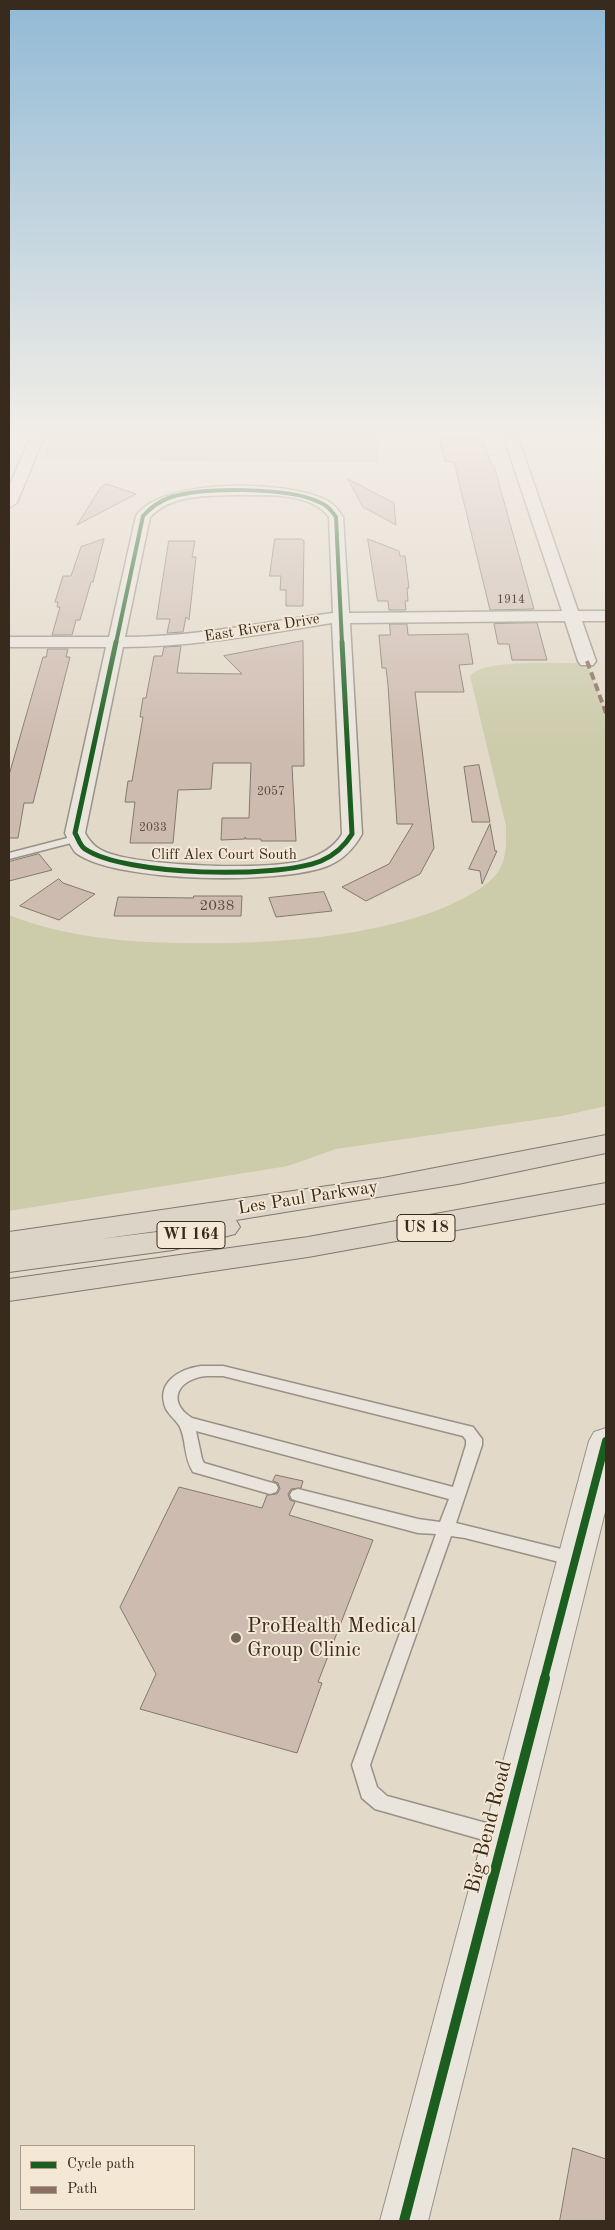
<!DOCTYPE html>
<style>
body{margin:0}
#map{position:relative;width:615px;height:2230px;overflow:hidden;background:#e3d9c9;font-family:"Old Standard TT",serif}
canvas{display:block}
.frame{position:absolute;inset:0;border:10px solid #382a1d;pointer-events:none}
.legend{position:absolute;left:20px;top:2145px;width:175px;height:65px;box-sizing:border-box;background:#f4e8d5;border:1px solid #a99c8b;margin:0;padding:6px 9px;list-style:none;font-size:15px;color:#382a1d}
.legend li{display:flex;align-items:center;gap:10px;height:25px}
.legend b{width:25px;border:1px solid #a99c8b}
</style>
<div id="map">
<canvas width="615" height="2230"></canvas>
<div class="frame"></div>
<ul class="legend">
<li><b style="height:6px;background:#1b5e20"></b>Cycle path</li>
<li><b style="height:6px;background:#8d6e63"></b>Path</li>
</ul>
</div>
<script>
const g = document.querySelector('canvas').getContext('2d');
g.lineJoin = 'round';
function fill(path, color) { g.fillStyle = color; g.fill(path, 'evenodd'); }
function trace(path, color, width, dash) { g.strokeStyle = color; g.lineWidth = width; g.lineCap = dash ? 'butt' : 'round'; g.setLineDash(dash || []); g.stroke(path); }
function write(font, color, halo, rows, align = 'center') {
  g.font = font + ' "Old Standard TT",serif'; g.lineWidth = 4; g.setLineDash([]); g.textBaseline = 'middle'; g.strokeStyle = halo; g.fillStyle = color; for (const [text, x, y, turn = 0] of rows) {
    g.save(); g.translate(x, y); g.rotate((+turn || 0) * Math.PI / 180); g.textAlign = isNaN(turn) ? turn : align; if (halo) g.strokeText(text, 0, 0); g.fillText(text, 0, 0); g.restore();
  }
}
fill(new Path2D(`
 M 51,435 L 376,435 L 379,463 L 42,459 Z
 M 587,663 L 606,713 L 606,1106 L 562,1116 L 336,1149 L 288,1166 L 9,1211 L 9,915 C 44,929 81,936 119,940 C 217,948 385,945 471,894 C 482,888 495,879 501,867 C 507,854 506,840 506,826 L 470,676 C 483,658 564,664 587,663 Z`), '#cccbaa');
const building = new Path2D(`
 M 449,435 L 481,435 L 492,466 L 494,466 L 534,609 L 490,610 L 454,462 L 445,462 L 439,438 Z
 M 348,479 L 394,503 L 396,525 L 363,507 Z
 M 107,484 L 136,494 L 77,525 L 101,487 Z
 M 104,539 L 93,582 L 91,582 L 80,620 L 76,620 L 72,635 L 52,635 L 60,607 L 57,607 L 58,602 L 55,602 L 63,576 L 71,576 L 81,547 Z
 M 275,539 L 302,539 L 304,541 L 303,606 L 286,606 L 286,590 L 280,590 L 281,576 L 270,576 Z
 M 368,539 L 399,551 L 400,556 L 405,556 L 409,588 L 407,588 L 408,601 L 405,601 L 406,610 L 389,610 L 388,601 L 378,601 Z
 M 169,541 L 195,541 L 192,557 L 196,557 L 189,620 L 186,617 L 183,632 L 167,633 L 170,619 L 157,619 Z
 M 537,623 L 547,660 L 512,660 L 509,644 L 498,644 L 494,624 Z
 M 390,624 L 407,624 L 408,635 L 468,634 L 473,664 L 459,665 L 464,692 L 415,692 L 434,848 L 420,874 L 366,901 L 342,887 L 389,864 L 413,824 L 397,824 L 388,685 L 386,668 L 382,668 L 379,635 L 390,635 Z
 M 303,641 L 304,766 L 292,766 L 296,841 L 261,841 L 261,839 L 246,839 L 245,837 L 245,839 L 221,840 L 222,818 L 249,818 L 251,763 L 213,763 L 211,789 L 178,790 L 173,843 L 130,843 L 135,802 L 125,802 L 128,781 L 132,781 L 143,717 L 140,717 L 143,698 L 146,698 L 154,656 L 162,656 L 164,647 L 181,646 L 177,673 L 242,674 L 224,656 Z
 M 48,649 L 68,649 L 66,657 L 70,657 L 33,803 L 24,803 L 18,838 L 9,838 L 9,775 L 43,657 L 46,657 Z
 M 479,765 L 490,822 L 472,822 L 464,767 Z
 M 490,824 L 495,851 L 497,851 L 482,884 L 480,871 L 469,869 Z
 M 39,854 L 52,870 L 9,881 L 9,862 Z
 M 59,879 L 63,883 L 95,894 L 59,920 L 20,906 Z
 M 324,892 L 332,911 L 276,917 L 269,898 Z
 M 194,896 L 242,896 L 241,916 L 114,916 L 118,897 L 193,898 Z
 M 276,1475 L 303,1481 L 301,1488 L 291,1489 L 288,1494 L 290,1500 L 295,1502 L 289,1515 L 373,1540 L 318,1682 L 322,1683 L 297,1753 L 140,1709 L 156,1674 L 120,1607 L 179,1487 L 262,1508 L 267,1495 L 277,1494 L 280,1489 L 278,1483 L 273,1481 Z
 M 573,2148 L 606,2159 L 606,2221 L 560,2221 Z`);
fill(building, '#cebbb0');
trace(building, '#80796f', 1);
const service = new Path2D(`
 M 75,836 L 80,839 L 79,841 L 9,859 L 9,853 Z
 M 201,1366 L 223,1366 L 473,1427 L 482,1439 L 482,1445 L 456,1523 L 581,1554 L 583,1559 L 581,1564 L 575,1566 L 465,1538 L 451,1536 L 370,1765 L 377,1787 L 387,1796 L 501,1827 L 508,1830 L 510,1836 L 508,1842 L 501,1845 L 375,1809 L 362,1798 L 352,1765 L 436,1534 L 418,1533 L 298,1501 L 292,1499 L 290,1495 L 292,1491 L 298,1489 L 418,1519 L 440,1522 L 449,1499 L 196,1431 L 202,1459 L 204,1463 L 276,1484 L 278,1488 L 276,1492 L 270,1494 L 193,1472 C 183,1455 187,1443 180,1427 C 177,1421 170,1416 166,1409 C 155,1383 179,1369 201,1366 ZM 207,1376 L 223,1376 L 463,1436 L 466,1440 L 466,1445 L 453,1487 L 192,1418 C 165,1401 179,1378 207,1376 Z`);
const minor = new Path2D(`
 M 503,435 L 517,435 L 578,611 L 606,611 L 606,621 L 582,621 L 596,661 L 593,665 L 581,665 L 578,661 L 565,621 L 350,623 L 362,834 C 354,848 345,858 330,865 C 284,885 116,883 76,853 C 71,848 68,839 65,833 L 106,647 L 9,647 L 9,637 L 109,637 L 136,516 C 163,477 285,481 324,499 C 333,503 338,509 343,517 L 349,613 L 562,611 ZM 236,495 C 264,495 311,492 329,517 L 333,613 C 263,622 196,637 125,637 L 150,517 C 172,494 206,496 236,495 ZM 332,623 L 342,834 C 334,848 320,855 305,860 C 268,871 148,866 111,854 C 98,850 91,844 85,833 L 123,647 C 194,647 263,634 332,623 Z`);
const tertiary = new Path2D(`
 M 606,1428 L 606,1508 L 428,2221 L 380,2221 L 589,1441 L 594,1432 Z`);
const secondary = new Path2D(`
 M 31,435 L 45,435 L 17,503 L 9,508 L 9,486 Z`);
const primary = new Path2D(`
 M 606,1135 L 606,1153 L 458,1184 L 236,1220 L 240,1227 L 235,1234 L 173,1250 L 9,1272 L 9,1232 L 383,1178 ZM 179,1228 L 173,1230 L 100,1239 Z
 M 606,1183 L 606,1203 L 308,1257 L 9,1301 L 9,1279 L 308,1237 Z`);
trace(service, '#989186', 3);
trace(minor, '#989186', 3);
trace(tertiary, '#989186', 2);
trace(secondary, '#80796f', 2);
trace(primary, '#80796f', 2);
fill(service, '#e9e4dc');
fill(minor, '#e9e4dc');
fill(tertiary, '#e9e4dc');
fill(secondary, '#e9e4dc');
fill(primary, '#dcd4c7');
trace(new Path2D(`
 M 587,661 L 606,713`), '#8d6e63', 4, [8, 4]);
trace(new Path2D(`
 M 116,643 L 143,516 C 151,507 160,501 171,497 C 204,487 288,487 319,502 C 327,505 331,510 336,517 L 342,643`), '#1b5e20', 4);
trace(new Path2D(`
 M 116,642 L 75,833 C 78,838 80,846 85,849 C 125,876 276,879 321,861 C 335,855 344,847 352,834 L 342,642`), '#1b5e20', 5);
trace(new Path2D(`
 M 544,1679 L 606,1441`), '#1b5e20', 8);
trace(new Path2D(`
 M 404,2221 L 545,1678`), '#1b5e20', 10);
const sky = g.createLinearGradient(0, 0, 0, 747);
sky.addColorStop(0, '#91bad6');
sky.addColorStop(0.58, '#f2eee7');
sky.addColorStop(1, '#f2eee700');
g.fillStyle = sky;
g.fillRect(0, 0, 615, 747);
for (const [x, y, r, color] of [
 [236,1638,6,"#746759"]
]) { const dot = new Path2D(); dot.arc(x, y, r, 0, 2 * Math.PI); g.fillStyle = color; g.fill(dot); trace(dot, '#f4e8d5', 2); }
write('12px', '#5e4e42', null, [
 ["1914",511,600],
 ["2057",271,792],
 ["2033",153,828]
]);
write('15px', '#382a1d', '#f4e8d5', [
 ["East Rivera Drive",262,628,-9],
 ["Cliff Alex Court South",224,855]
]);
write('15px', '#5e4e42', null, [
 ["2038",217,906]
]);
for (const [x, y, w] of [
 [426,1228,58],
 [191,1235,68]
]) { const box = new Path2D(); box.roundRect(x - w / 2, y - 13.5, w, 27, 4); g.fillStyle = '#f4e8d5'; g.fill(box); trace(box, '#382a1d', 1); }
write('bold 16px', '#382a1d', null, [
 ["US 18",426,1228],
 ["WI 164",191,1235]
]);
write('18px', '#382a1d', '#f4e8d5', [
 ["Les Paul Parkway",308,1198,-9]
]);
write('21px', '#382a1d', '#f4e8d5', [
 ["ProHealth Medical",247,1626],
 ["Group Clinic",247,1650]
], 'left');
write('21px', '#382a1d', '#f4e8d5', [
 ["Big Bend Road",489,1827,-76]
]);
</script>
